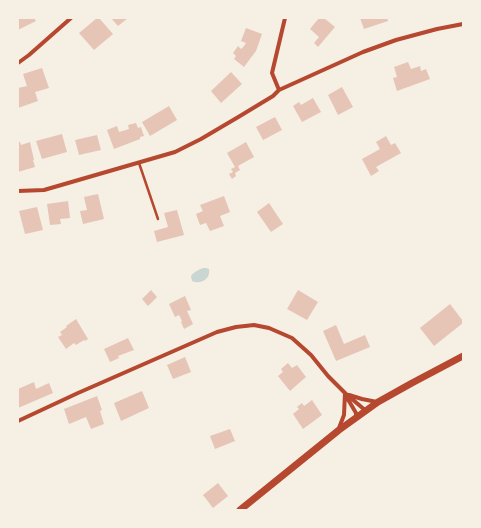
<!DOCTYPE html>
<style>
body{margin:0}
#map{position:relative;width:481px;height:528px;overflow:hidden;background:#f6efe4;font-family:"Sofia Sans Condensed",sans-serif}
canvas{display:block}
.frame{position:absolute;inset:0;border:19px solid #f6efe4;pointer-events:none}
</style>
<div id="map">
<canvas width="481" height="528"></canvas>
<div class="frame"></div>
</div>
<script>
const g = document.querySelector('canvas').getContext('2d');
g.lineJoin = 'round';
function fill(path, color) { g.fillStyle = color; g.fill(path, 'evenodd'); }
function trace(path, color, width, dash) { g.strokeStyle = color; g.lineWidth = width; g.lineCap = dash ? 'butt' : 'round'; g.setLineDash(dash || []); g.stroke(path); }
fill(new Path2D(`
 M 203,268 L 206,268 L 209,269 C 211,279 200,285 192,281 L 191,276 C 194,272 198,270 203,268 Z`), '#c9d6d2');
fill(new Path2D(`
 M 18,18 L 34,18 L 36,21 L 18,30 Z
 M 97,18 L 99,18 L 113,34 L 94,50 L 79,33 Z
 M 111,18 L 128,18 L 118,26 Z
 M 319,18 L 324,18 L 335,27 L 318,47 L 314,43 L 319,37 L 310,29 Z
 M 360,18 L 387,18 L 388,21 L 364,29 Z
 M 246,28 L 262,34 L 256,51 L 244,67 L 234,59 L 236,56 L 233,53 L 238,46 L 241,49 L 244,46 L 246,43 L 241,41 Z
 M 408,62 L 411,69 L 420,66 L 421,71 L 426,69 L 430,79 L 397,91 L 393,78 L 397,77 L 394,67 Z
 M 42,68 L 49,88 L 35,92 L 38,101 L 18,108 L 18,88 L 27,86 L 23,74 Z
 M 231,72 L 242,84 L 221,103 L 211,91 Z
 M 342,87 L 353,107 L 338,115 L 328,95 Z
 M 313,98 L 321,112 L 302,122 L 293,106 L 299,102 L 301,105 Z
 M 169,106 L 177,120 L 150,136 L 142,122 Z
 M 275,117 L 282,130 L 263,140 L 256,127 Z
 M 136,123 L 138,128 L 141,127 L 144,136 L 140,137 L 140,139 L 114,149 L 107,130 L 117,126 L 119,132 L 129,129 L 128,125 Z
 M 62,134 L 67,152 L 42,159 L 36,141 Z
 M 97,135 L 101,150 L 79,155 L 75,140 Z
 M 386,136 L 391,145 L 395,143 L 401,153 L 376,167 L 379,171 L 371,176 L 362,159 L 380,149 L 376,142 Z
 M 18,142 L 20,142 L 21,145 L 30,142 L 34,160 L 33,160 L 35,167 L 18,172 Z
 M 246,142 L 254,157 L 238,166 L 240,170 L 235,173 L 236,176 L 232,179 L 229,174 L 233,172 L 231,169 L 235,167 L 227,153 Z
 M 98,194 L 104,219 L 83,224 L 80,211 L 87,210 L 84,197 Z
 M 224,196 L 230,212 L 220,216 L 224,226 L 210,231 L 206,223 L 200,225 L 196,214 L 203,211 L 200,205 Z
 M 68,201 L 70,218 L 60,219 L 61,224 L 50,225 L 47,204 Z
 M 269,203 L 283,224 L 271,232 L 257,212 Z
 M 37,207 L 43,230 L 25,234 L 19,211 Z
 M 177,210 L 184,235 L 157,242 L 154,231 L 168,227 L 164,213 Z
 M 151,290 L 157,297 L 148,306 L 142,299 Z
 M 298,290 L 318,302 L 307,320 L 287,309 Z
 M 185,296 L 191,310 L 187,311 L 193,324 L 184,329 L 181,322 L 182,321 L 179,315 L 175,317 L 169,304 Z
 M 450,304 L 463,321 L 463,323 L 434,346 L 420,328 Z
 M 76,319 L 88,339 L 85,341 L 84,340 L 76,345 L 74,343 L 66,349 L 58,337 L 62,335 L 60,332 L 67,327 L 66,326 Z
 M 336,325 L 344,344 L 365,335 L 370,347 L 336,361 L 323,331 Z
 M 128,338 L 134,350 L 118,356 L 119,358 L 110,362 L 104,349 Z
 M 185,357 L 191,372 L 173,379 L 167,365 Z
 M 288,363 L 292,368 L 297,365 L 306,377 L 290,391 L 278,376 L 283,372 L 281,369 Z
 M 34,382 L 36,389 L 49,383 L 53,393 L 18,408 L 18,389 Z
 M 142,391 L 149,408 L 121,421 L 114,403 Z
 M 97,396 L 102,410 L 100,411 L 104,424 L 91,429 L 86,417 L 69,424 L 64,409 Z
 M 312,400 L 322,415 L 303,429 L 293,414 L 299,409 L 297,407 L 302,403 L 304,406 Z
 M 230,429 L 235,441 L 215,449 L 210,436 Z
 M 218,483 L 228,496 L 213,508 L 203,495 Z`), '#e6c5b7');
trace(new Path2D(`
 M 139,163 L 158,219`), '#b5482f', 2.5);
trace(new Path2D(`
 M 18,63 L 29,55 L 71,18
 M 279,90 L 272,73 L 285,18
 M 18,191 L 44,190 L 175,152 L 201,139 L 240,116 L 273,96 L 279,90 L 363,52 L 396,40 L 437,29 L 463,24
 M 349,395 L 362,399 L 377,402
 M 346,396 L 356,413 L 356,418
 M 18,421 L 78,393 L 217,332 L 236,327 L 254,325 L 269,328 L 292,338 L 311,355 L 328,376 L 345,393 L 366,411
 M 339,428 L 344,415 L 345,393`), '#b5482f', 4);
trace(new Path2D(`
 M 240,510 L 339,430 L 378,402 L 412,383 L 463,356`), '#b5482f', 7);
</script>
